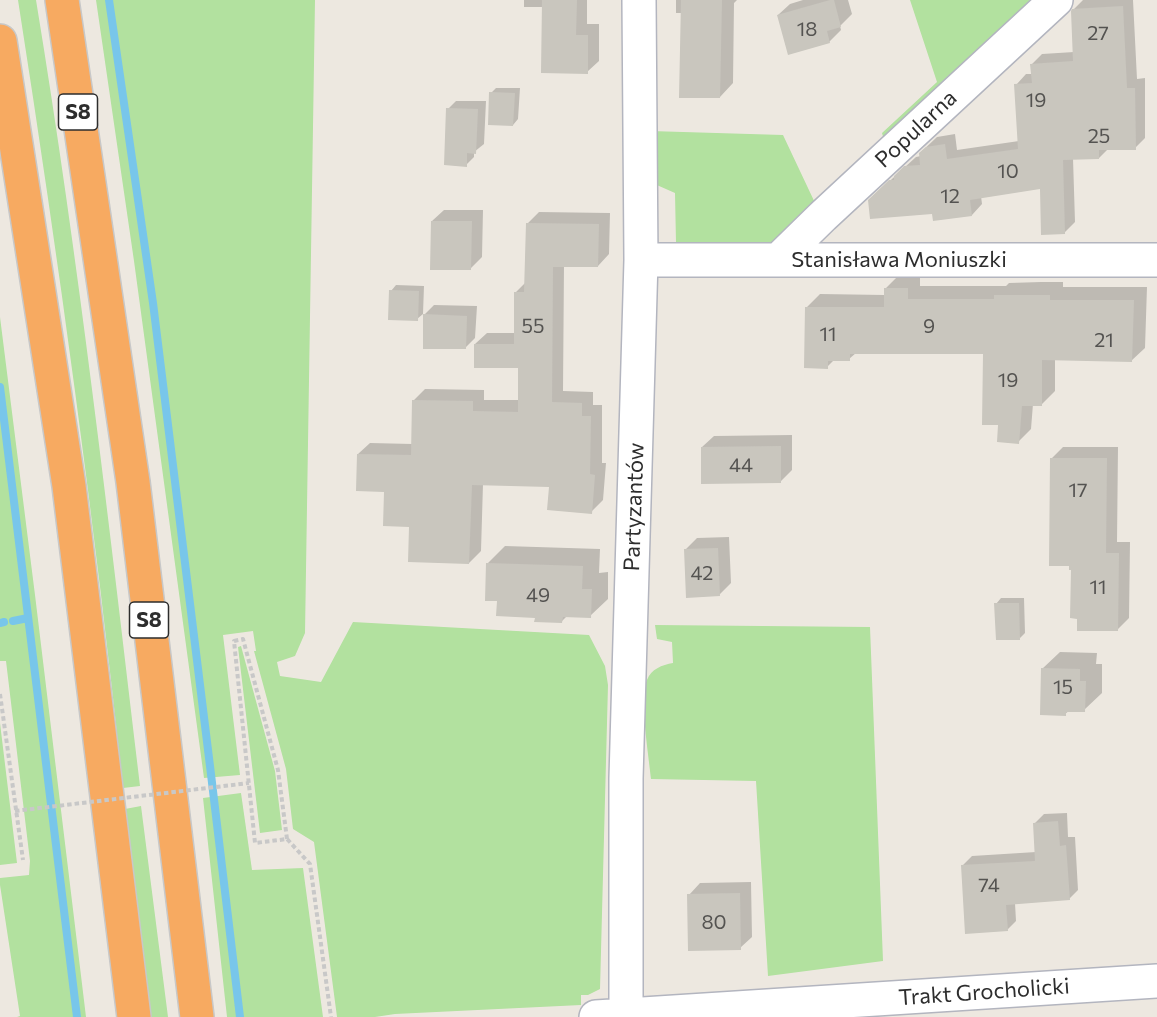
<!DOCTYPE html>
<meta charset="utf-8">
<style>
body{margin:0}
canvas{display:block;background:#ede8e0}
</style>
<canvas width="1157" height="1017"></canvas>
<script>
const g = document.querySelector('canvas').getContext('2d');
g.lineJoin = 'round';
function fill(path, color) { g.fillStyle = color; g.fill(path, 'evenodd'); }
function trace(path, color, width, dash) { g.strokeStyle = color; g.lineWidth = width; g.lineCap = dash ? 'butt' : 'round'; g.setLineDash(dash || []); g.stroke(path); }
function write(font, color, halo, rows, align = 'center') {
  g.font = font + ' Commissioner,sans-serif'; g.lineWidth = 4.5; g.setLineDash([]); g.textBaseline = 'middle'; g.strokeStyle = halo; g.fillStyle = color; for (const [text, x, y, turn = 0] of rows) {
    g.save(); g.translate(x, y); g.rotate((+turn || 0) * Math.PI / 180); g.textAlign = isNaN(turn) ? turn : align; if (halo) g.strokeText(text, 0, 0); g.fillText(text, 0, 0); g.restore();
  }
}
fill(new Path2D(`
 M 18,0 L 36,0 C 79,261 109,524 140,786 L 123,788 C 95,525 59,262 18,0 Z
 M 96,0 L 315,0 L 305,633 L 295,656 L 277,662 L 280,676 L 321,682 L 353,622 L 589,635 L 605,666 L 608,685 L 600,989 L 588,995 L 581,995 L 581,1005 L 395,1014 L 375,1017 L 337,1017 L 314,842 L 293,829 L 286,769 L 254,651 L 256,651 L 253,631 L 223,635 L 240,775 L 204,778 L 134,261 Z
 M 910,0 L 1041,0 L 884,140 L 882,133 L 937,82 Z
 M 650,131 L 783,135 L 816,205 L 771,246 L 687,245 L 676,243 L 675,193 L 650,182 Z
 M 0,317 L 35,595 L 86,1017 L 17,1017 L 20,1016 L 0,885 L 0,878 L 29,875 L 30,861 L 6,661 L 0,661 Z
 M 655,625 L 870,627 L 883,961 L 768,976 L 756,781 L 651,779 C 649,757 639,698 647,680 C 651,669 662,665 673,663 L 672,642 L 657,639 Z
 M 241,646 L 275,771 L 282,830 L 260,833 L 238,647 Z
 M 0,723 L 17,863 L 0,865 Z
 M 241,793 L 252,870 L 303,868 L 323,1017 L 227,1017 L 203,798 Z
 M 141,806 L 168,1017 L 150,1017 L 125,809 Z`), '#b2e19f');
fill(new Path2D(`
 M 524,0 L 587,0 L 587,24 L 599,24 L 599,61 L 587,72 L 544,7 L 524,7 Z
 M 676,0 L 737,0 L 734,3 L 733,83 L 720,97 L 682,13 L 676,13 Z
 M 803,0 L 848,0 L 852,14 L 840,26 L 841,30 L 829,42 L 778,15 L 790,4 Z
 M 1083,0 L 1133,0 L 1137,79 L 1145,78 L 1145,138 L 1135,148 L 1108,149 L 1099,158 L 1073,158 L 1075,222 L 1064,233 L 1042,187 L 981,196 L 982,204 L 972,215 L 934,213 L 881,189 L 916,157 L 921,156 L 920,153 L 937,137 L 955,134 L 957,150 L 1019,141 L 1016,85 L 1026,74 L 1033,74 L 1032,64 L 1042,54 L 1074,52 L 1073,10 Z
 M 496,88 L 520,88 L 518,119 L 513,125 L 491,93 Z
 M 456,101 L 486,101 L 484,144 L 474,152 L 474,157 L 466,165 L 448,109 Z
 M 444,210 L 483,210 L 482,257 L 470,269 L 432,221 Z
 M 539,212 L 610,213 L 609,254 L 598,266 L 564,265 L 563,391 L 593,392 L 593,405 L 602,405 L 602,463 L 606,463 L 603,500 L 591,512 L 551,486 L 483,484 L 481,551 L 469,563 L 411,525 L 358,454 L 370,443 L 413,444 L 413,401 L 425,389 L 484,390 L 484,400 L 520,400 L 519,366 L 475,344 L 487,333 L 516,333 L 516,292 L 526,282 L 527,224 Z
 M 899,275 L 920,275 L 920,286 L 1006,286 L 1009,283 L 1041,282 L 1063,282 L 1063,287 L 1147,287 L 1145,348 L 1131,361 L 1055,359 L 1055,391 L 1041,405 L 1033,404 L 1031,429 L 1018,442 L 999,424 L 985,353 L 856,353 L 849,359 L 835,359 L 827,367 L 807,307 L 820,294 L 885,295 L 885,289 Z
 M 396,285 L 424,286 L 423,314 L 417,319 L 391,291 Z
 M 434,305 L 477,306 L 475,338 L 465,348 L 424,315 Z
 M 792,435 L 792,470 L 780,482 L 702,447 L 714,436 Z
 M 1063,447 L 1118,447 L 1117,542 L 1130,542 L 1129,618 L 1117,630 L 1072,569 L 1052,458 Z
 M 729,537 L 731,583 L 719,595 L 685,550 L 697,538 Z
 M 505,546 L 600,549 L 599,573 L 608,572 L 608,599 L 590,616 L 568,615 L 562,621 L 536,616 L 498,600 L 488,563 Z
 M 1001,598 L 1024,598 L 1025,633 L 1020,638 L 996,604 Z
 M 1060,652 L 1097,653 L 1096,664 L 1102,664 L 1102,693 L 1084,710 L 1070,710 L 1065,714 L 1042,669 Z
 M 1067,813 L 1068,837 L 1075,837 L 1078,890 L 1069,899 L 1015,903 L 1016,921 L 1007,930 L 963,865 L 972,856 L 1036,852 L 1035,823 L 1044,814 Z
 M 751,882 L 752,937 L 740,948 L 689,895 L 700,883 Z`), '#0003');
trace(new Path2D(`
 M 109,0 L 153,303 L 210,766 L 240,1017
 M 0,387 L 77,1017
 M 13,621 L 28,618
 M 0,623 L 4,622`), '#78c6ea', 8);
fill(new Path2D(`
 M 542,0 L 577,0 L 576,35 L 588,35 L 588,74 L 541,73 Z
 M 681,0 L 722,0 L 720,98 L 679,98 Z
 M 830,0 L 834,0 L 841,27 L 827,31 L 830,43 L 788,55 L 777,15 Z
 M 1123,6 L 1127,88 L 1135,88 L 1136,150 L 1099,150 L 1099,159 L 1063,160 L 1065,234 L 1041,235 L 1040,189 L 970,200 L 972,216 L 933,221 L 932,214 L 870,219 L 868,200 L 889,180 L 894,180 L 894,176 L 904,166 L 920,165 L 919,153 L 926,147 L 945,144 L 947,159 L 1018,149 L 1014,84 L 1032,83 L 1030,64 L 1073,61 L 1071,11 L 1072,9 Z
 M 489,92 L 515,93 L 513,126 L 488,125 Z
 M 446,108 L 478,109 L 476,154 L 467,153 L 467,167 L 444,165 Z
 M 431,221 L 472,221 L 471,270 L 430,270 Z
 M 526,223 L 599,224 L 598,267 L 553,267 L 552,402 L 582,403 L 582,416 L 591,416 L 590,474 L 595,475 L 592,514 L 547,510 L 549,487 L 472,485 L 469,564 L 408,562 L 409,527 L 383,526 L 384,492 L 356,491 L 357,454 L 411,455 L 412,400 L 473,401 L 473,411 L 518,412 L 518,368 L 474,368 L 474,344 L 514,344 L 514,292 L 524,292 Z
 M 884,288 L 908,288 L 908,299 L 994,299 L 994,295 L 1050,295 L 1050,300 L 1134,300 L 1132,362 L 1042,360 L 1042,406 L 1022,406 L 1019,444 L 997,442 L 998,425 L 982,425 L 983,354 L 850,354 L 850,361 L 828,361 L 828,369 L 804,368 L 805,307 L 884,307 Z
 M 389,290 L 419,291 L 418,321 L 388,320 Z
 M 423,314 L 467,316 L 466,349 L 423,349 Z
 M 781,446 L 781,483 L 701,484 L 701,447 Z
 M 1050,458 L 1107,458 L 1106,553 L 1119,553 L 1118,631 L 1077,631 L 1077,619 L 1070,618 L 1071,570 L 1069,570 L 1069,566 L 1049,566 Z
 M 718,548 L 720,596 L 686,598 L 684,549 Z
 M 486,563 L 583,566 L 582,589 L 592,589 L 591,618 L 563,617 L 562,623 L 534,622 L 535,618 L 496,616 L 497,601 L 485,601 Z
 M 994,603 L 1019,603 L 1020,640 L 996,640 Z
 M 1041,668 L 1080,669 L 1080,681 L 1086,681 L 1085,712 L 1066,712 L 1066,716 L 1040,715 Z
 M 1058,821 L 1060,846 L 1066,845 L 1070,900 L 1006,905 L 1008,931 L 965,934 L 961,865 L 1035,861 L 1033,823 Z
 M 740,893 L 741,950 L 688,951 L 687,894 Z`), '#c9c6be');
const minor = new Path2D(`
 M 641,260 L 1157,260
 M 778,260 L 823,216 L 1056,0
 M 626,1014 L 626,778 L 641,260 L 639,0
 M 596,1017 L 1157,981`);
const highway = new Path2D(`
 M 62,0 L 133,482 L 197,1017
 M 0,41 L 69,486 L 134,1017`);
trace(minor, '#b3b5bf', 36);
trace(highway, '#c8c8c8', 36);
trace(new Path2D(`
 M 0,694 L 23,860
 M 287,839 L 278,770 L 243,639 L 234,641 L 255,843 L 287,839 L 310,864 L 331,1017`), '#c8c8c8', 4, [4.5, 3]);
trace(minor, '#fff', 33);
trace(highway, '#f7aa61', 33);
trace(new Path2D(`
 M 15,811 L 249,783`), '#c8c8c8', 4, [4.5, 3]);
write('20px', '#545351', null, [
 ["18",807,29],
 ["27",1098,33],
 ["19",1036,100],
 ["25",1099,136],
 ["10",1008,171],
 ["12",950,196],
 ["55",533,326],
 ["9",929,326],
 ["11",828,334],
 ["21",1104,340],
 ["19",1008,380],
 ["44",741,465],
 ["17",1078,490],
 ["42",702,573],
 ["11",1098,587],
 ["49",538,595],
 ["15",1063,687],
 ["74",989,885],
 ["80",714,922]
]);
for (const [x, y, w] of [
 [78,112,39],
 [149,620,39]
]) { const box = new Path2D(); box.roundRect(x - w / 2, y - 18, w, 36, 4.5); g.fillStyle = '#fff'; g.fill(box); trace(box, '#2d2d2d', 1.5); }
write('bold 21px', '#2d2d2d', null, [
 ["S8",78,112],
 ["S8",149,620]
]);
write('22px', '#2d2d2d', '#fff', [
 ["Popularna",916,129,-43],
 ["Stanisława Moniuszki",899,260],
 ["Partyzantów",634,507,-88],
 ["Trakt Grocholicki",984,992,-4]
]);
</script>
